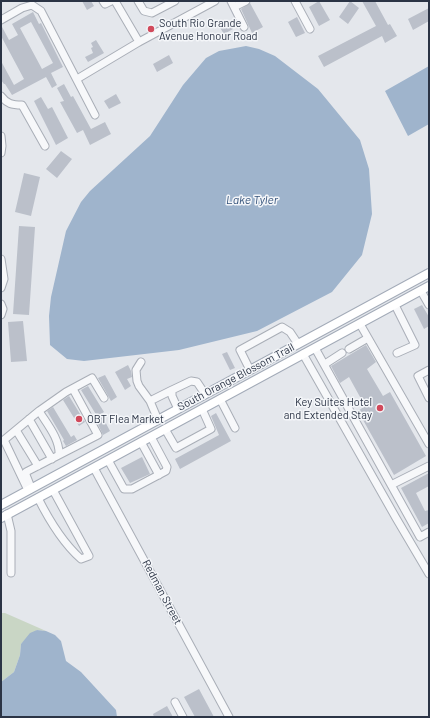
<!DOCTYPE html>
<style>
body{margin:0}
#map{position:relative;width:430px;height:718px;overflow:hidden;background:#e4e7ec;font-family:Barlow,sans-serif}
canvas{display:block}
.frame{position:absolute;inset:0;border:2px solid #2b3445;pointer-events:none}
</style>
<div id="map">
<canvas width="430" height="718"></canvas>
<div class="frame"></div>
</div>
<script>
const g = document.querySelector('canvas').getContext('2d');
g.lineJoin = 'round';
function fill(path, color) { g.fillStyle = color; g.fill(path, 'evenodd'); }
function trace(path, color, width, dash) { g.strokeStyle = color; g.lineWidth = width; g.lineCap = dash ? 'butt' : 'round'; g.setLineDash(dash || []); g.stroke(path); }
function write(font, color, halo, rows, align = 'center') {
  g.font = font + ' Barlow,sans-serif'; g.lineWidth = 3; g.setLineDash([]); g.textBaseline = 'middle'; g.strokeStyle = halo; g.fillStyle = color; for (const [text, x, y, turn = 0] of rows) {
    g.save(); g.translate(x, y); g.rotate((+turn || 0) * Math.PI / 180); g.textAlign = isNaN(turn) ? turn : align; if (halo) g.strokeText(text, 0, 0); g.fillText(text, 0, 0); g.restore();
  }
}
fill(new Path2D(`
 M 1,613 L 5,613 L 46,631 L 37,630 L 21,644 L 20,655 L 14,672 L 1,682 Z`), '#c9d6c5');
fill(new Path2D(`
 M 246,46 L 259,49 L 275,56 L 318,89 L 360,140 L 369,169 L 372,214 L 362,255 L 332,292 L 257,331 L 179,350 L 84,361 L 67,359 L 50,345 L 49,316 L 51,297 L 66,231 L 81,202 L 90,191 L 150,136 L 183,85 L 206,58 L 219,51 Z
 M 429,66 L 429,124 L 408,136 L 385,91 Z
 M 37,630 L 46,631 L 55,635 L 61,641 L 66,661 L 81,672 L 116,710 L 117,717 L 1,717 L 1,682 L 14,672 L 20,655 L 21,644 L 30,633 Z`), '#9fb4cc');
fill(new Path2D(`
 M 82,1 L 91,1 L 94,6 L 87,10 Z
 M 319,1 L 330,20 L 319,26 L 309,7 Z
 M 350,1 L 359,8 L 348,24 L 339,17 Z
 M 362,1 L 375,1 L 388,25 L 390,24 L 397,36 L 385,43 L 382,36 L 324,67 L 318,56 L 376,26 Z
 M 250,3 L 263,27 L 252,33 L 241,9 Z
 M 429,8 L 429,21 L 413,30 L 408,19 Z
 M 33,12 L 39,24 L 41,23 L 63,67 L 51,73 L 57,85 L 52,88 L 46,77 L 12,95 L 5,84 L 4,84 L 1,80 L 1,61 L 14,85 L 24,79 L 1,36 L 1,25 L 9,40 L 18,35 L 12,24 ZM 31,22 L 53,63 L 42,69 L 20,28 Z
 M 297,17 L 305,33 L 296,37 L 288,22 Z
 M 229,21 L 233,29 L 224,34 L 219,26 Z
 M 96,40 L 104,53 L 88,62 L 85,57 L 93,53 L 91,48 L 93,47 L 91,43 Z
 M 169,55 L 173,63 L 157,72 L 153,64 Z
 M 64,84 L 71,97 L 73,96 L 91,129 L 105,122 L 111,134 L 90,145 L 83,130 L 77,133 L 60,102 L 64,101 L 57,88 Z
 M 116,94 L 121,103 L 109,109 L 104,101 Z
 M 41,97 L 48,109 L 52,107 L 68,138 L 56,145 L 34,101 Z
 M 61,151 L 72,159 L 57,178 L 46,169 Z
 M 24,173 L 40,177 L 31,216 L 15,212 Z
 M 19,226 L 35,227 L 29,315 L 13,314 Z
 M 422,305 L 429,317 L 429,326 L 424,329 L 414,309 Z
 M 23,321 L 27,361 L 11,362 L 8,322 Z
 M 366,345 L 376,362 L 367,369 L 383,396 L 390,392 L 426,456 L 394,475 L 358,411 L 365,406 L 349,377 L 340,383 L 331,366 Z
 M 227,352 L 235,368 L 230,370 L 222,354 Z
 M 128,365 L 131,371 L 132,377 L 127,379 L 131,386 L 125,390 L 115,372 Z
 M 105,375 L 117,397 L 111,401 L 98,378 Z
 M 88,386 L 104,412 L 101,414 L 110,431 L 103,435 L 97,422 L 100,421 L 81,390 Z
 M 69,396 L 85,422 L 79,426 L 63,400 Z
 M 53,407 L 71,437 L 74,435 L 77,440 L 66,446 L 63,441 L 64,440 L 47,411 Z
 M 216,413 L 231,441 L 180,469 L 175,459 L 219,435 L 211,416 Z
 M 142,457 L 150,474 L 130,483 L 121,468 Z
 M 429,473 L 429,486 L 416,493 L 425,511 L 429,510 L 429,523 L 422,527 L 401,488 Z
 M 199,689 L 214,717 L 195,717 L 184,697 Z
 M 167,706 L 173,717 L 154,717 L 153,714 Z`), '#bbc0ca');
const minor = new Path2D(`
 M 103,1 L 105,4 L 111,1
 M 115,1 L 139,42
 M 138,1 L 144,11 L 152,13 L 175,1
 M 231,1 L 244,27
 M 295,1 L 310,29
 M 234,7 L 246,1
 M 1,20 L 22,8 L 32,5 L 41,11 L 95,115
 M 77,79 L 139,42 L 215,1
 M 1,96 C 7,104 12,105 22,105 L 45,146
 M 1,136 L 2,146 L 1,153
 M 1,259 L 4,279 L 1,288
 M 421,291 L 429,305
 M 1,304 L 3,309 L 1,315
 M 395,305 L 415,345 L 397,353
 M 360,324 L 429,444
 M 315,348 L 420,537 L 429,532
 M 349,349 L 368,338
 M 303,354 L 396,518 L 429,574
 M 141,362 L 136,370 L 137,381 L 139,386 L 150,401
 M 325,364 L 342,353
 M 250,370 L 240,350 L 282,327 L 290,332 L 298,344
 M 429,370 L 418,376 L 429,398
 M 220,399 L 235,428
 M 178,409 L 172,396 L 172,390 L 191,381 L 197,382 L 205,394
 M 39,411 C 47,424 60,439 59,455 L 26,472 C 25,478 31,481 30,489 L 26,486 L 4,440 Z
 M 39,411 L 66,392 L 92,378 L 104,398
 M 29,419 L 52,459
 M 158,420 L 150,401 L 172,390
 M 165,429 L 176,448 L 211,429 L 202,409
 M 16,430 L 38,466
 M 141,442 L 159,475
 M 59,455 L 98,435 L 73,389
 M 108,460 L 124,489 L 132,489 L 166,471 L 167,467 L 151,437
 M 94,468 L 229,717
 M 391,485 L 429,466
 M 38,498 C 48,518 64,544 81,559 L 89,556 L 53,490
 M 7,514 L 11,531 L 11,573
 M 175,702 L 183,717`);
const major = new Path2D(`
 M 1,505 L 429,273
 M 1,518 L 429,286`);
trace(minor, '#a9aeb7', 9);
trace(major, '#a3abb8', 10);
trace(minor, '#f7f8fa', 7);
trace(major, '#fff', 8);
for (const [x, y, r, color] of [
 [151,29,4,"#d1495b"],
 [380,408,4,"#d1495b"],
 [79,419,4,"#d1495b"]
]) { const dot = new Path2D(); dot.arc(x, y, r, 0, 2 * Math.PI); g.fillStyle = color; g.fill(dot); trace(dot, '#f4f6f9', 1.5); }
write('11px', '#2b3445', '#f4f6f9', [
 ["South Rio Grande",159,23],
 ["Avenue Honour Road",159,36],
 ["Key Suites Hotel",372,402,"right"],
 ["and Extended Stay",372,415,"right"],
 ["OBT Flea Market",87,419]
], 'left');
write('11px', '#2b3445', '#f4f6f9', [
 ["South Orange Blossom Trail",236,377,-28],
 ["Redman Street",162,592,62]
]);
write('italic 12px', '#34527a', '#f4f6f9', [
 ["Lake Tyler",252,200]
]);
</script>
